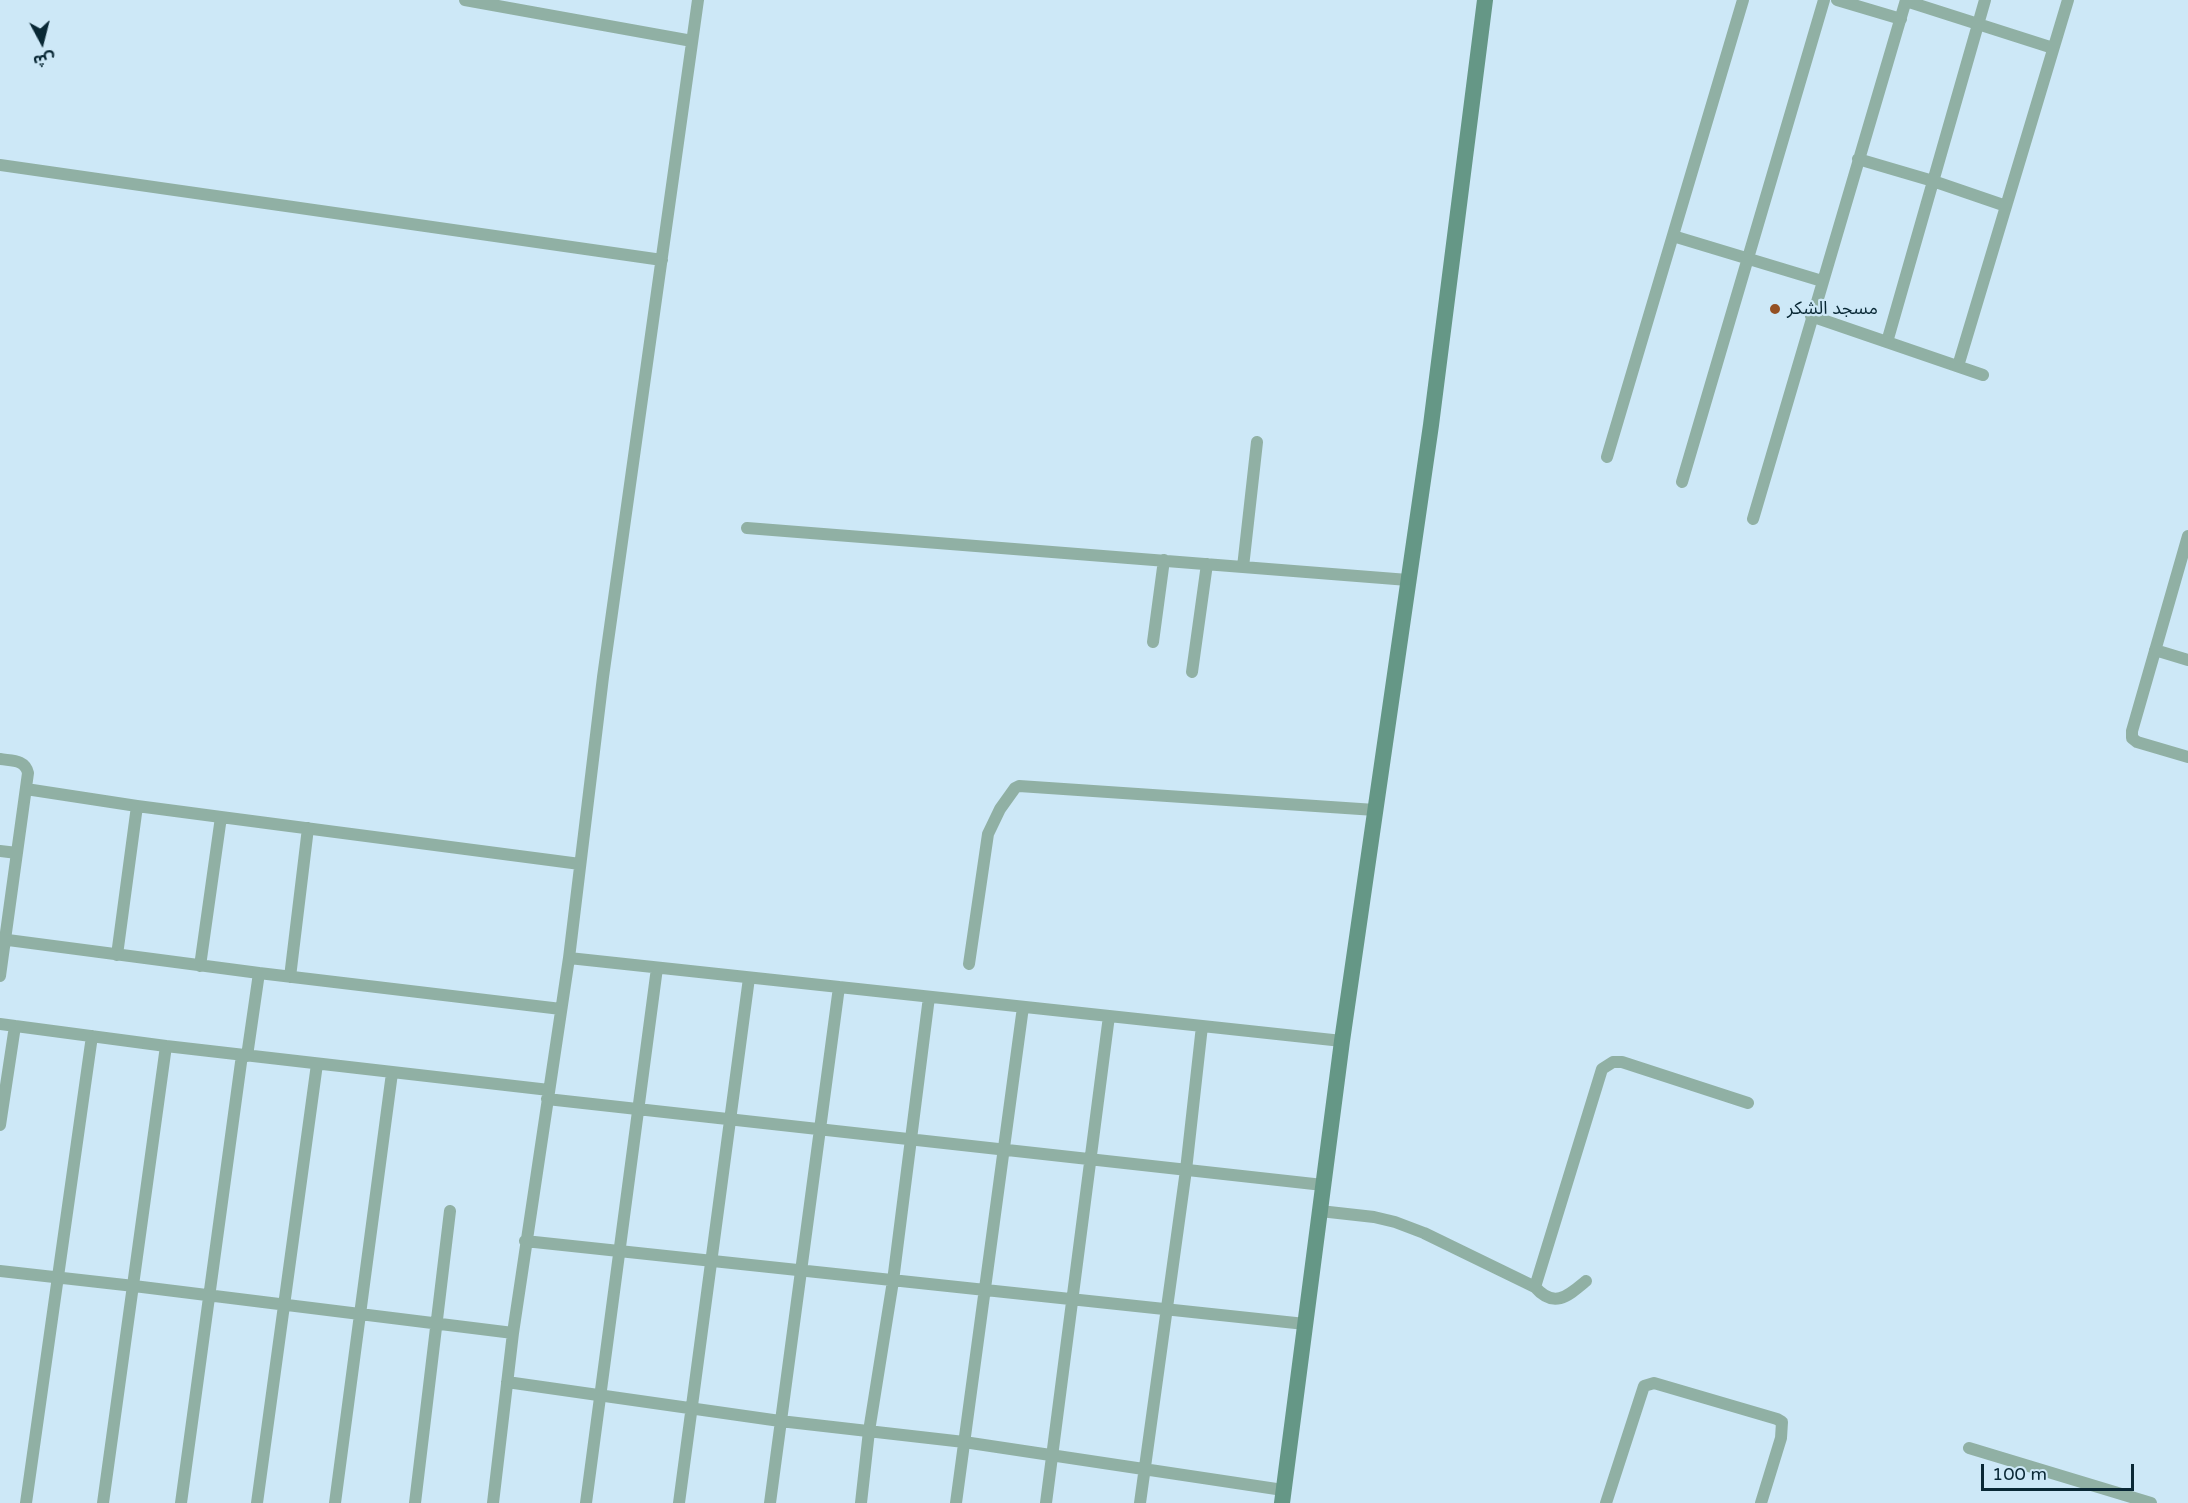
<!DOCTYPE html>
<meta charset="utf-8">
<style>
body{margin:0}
#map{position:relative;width:2188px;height:1503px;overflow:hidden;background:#cde8f7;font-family:"Varela Round","Noto Sans Arabic",sans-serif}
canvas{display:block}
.north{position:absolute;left:12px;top:12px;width:60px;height:60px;-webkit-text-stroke:4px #cde8f7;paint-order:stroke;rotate:173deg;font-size:16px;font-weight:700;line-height:24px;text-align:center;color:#092835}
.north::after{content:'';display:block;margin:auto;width:21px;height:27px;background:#092835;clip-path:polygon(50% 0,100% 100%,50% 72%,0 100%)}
.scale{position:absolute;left:1981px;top:1464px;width:153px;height:27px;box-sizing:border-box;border:3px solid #092835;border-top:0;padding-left:8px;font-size:18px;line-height:21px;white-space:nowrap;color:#092835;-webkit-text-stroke:4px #cde8f7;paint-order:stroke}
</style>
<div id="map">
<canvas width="2188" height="1503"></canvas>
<div class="north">ش</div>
<div class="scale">100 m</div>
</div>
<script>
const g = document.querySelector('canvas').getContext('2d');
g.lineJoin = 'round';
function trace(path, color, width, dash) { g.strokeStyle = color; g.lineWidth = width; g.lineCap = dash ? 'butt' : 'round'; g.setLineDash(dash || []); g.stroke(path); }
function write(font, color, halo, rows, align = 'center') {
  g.font = font + ' "Varela Round","Noto Sans Arabic",sans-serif'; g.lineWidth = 4.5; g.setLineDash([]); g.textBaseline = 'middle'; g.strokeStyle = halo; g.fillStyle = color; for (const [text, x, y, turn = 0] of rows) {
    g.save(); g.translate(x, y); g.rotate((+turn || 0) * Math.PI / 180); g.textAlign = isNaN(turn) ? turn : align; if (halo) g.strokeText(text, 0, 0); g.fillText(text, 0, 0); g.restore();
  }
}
trace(new Path2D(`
 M 465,0 L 692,41
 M 1837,0 L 1901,19
 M 1906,1 L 2053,48
 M 1858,159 L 1933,181 L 2006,206
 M 0,165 L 662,260
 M 1673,236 L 1822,281
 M 1811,316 L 1983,375
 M 1887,342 L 1985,0
 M 1958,366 L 2068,0
 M 1607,457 L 1743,0
 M 1682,482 L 1824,0
 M 1753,519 L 1906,0
 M 747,528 L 1408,580
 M 2188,536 L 2132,731 L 2132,738 L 2137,742 L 2188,757
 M 1243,567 L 1257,442
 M 1153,642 L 1164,560
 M 2155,650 L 2188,660
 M 1192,672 L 1207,564
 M 0,759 C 11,761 25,759 28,773 L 0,976
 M 26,789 L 137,806 L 580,864
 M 0,851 L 17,853
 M 0,939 L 259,973 L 561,1009
 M 117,955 L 137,806
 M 569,958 L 1342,1041
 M 969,964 L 988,834 L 1000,809 L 1015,788 L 1019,786 L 1375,810
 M 200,966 L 221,817
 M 290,977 L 308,828
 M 0,1024 L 166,1046 L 549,1090
 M 247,1056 L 259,973
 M 547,1099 L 1323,1185
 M 0,1125 L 15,1026
 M 1320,1211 L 1374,1217 L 1395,1222 L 1424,1233 L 1535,1287 C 1554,1309 1568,1296 1586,1281
 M 525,1241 L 1305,1324
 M 0,1271 L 134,1286 L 513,1333
 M 1535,1287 L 1602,1069 L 1613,1062 L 1622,1062 L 1748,1103
 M 507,1382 L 780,1421 L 964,1442 L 1283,1490
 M 1969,1448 L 2151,1503
 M 26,1503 L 92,1036
 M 103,1503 L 166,1046
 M 181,1503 L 242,1055
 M 257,1503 L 317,1064
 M 335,1503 L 392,1073
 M 415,1503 L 450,1211
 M 493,1503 L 513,1333 L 569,958 L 603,677 L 698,0
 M 586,1503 L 657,968
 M 679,1503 L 749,978
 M 770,1503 L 839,987
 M 861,1503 L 869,1431 L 893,1281 L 929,997
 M 956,1503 L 1023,1007
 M 1046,1503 L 1109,1016
 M 1140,1503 L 1186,1170 L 1202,1026
 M 1606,1503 L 1644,1386 L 1654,1383 L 1777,1419 L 1782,1422 L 1781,1438 L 1761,1503`), '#90b0a4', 12);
trace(new Path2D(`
 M 1282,1503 L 1342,1041 L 1431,425 L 1485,0`), '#659786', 16);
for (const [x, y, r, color] of [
 [1775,309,6,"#945023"]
]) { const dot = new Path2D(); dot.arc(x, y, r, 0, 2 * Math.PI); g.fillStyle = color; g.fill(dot); trace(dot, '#cde8f7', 2); }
write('18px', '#092835', '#cde8f7', [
 ["مسجد الشكر",1787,309]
], 'left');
</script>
